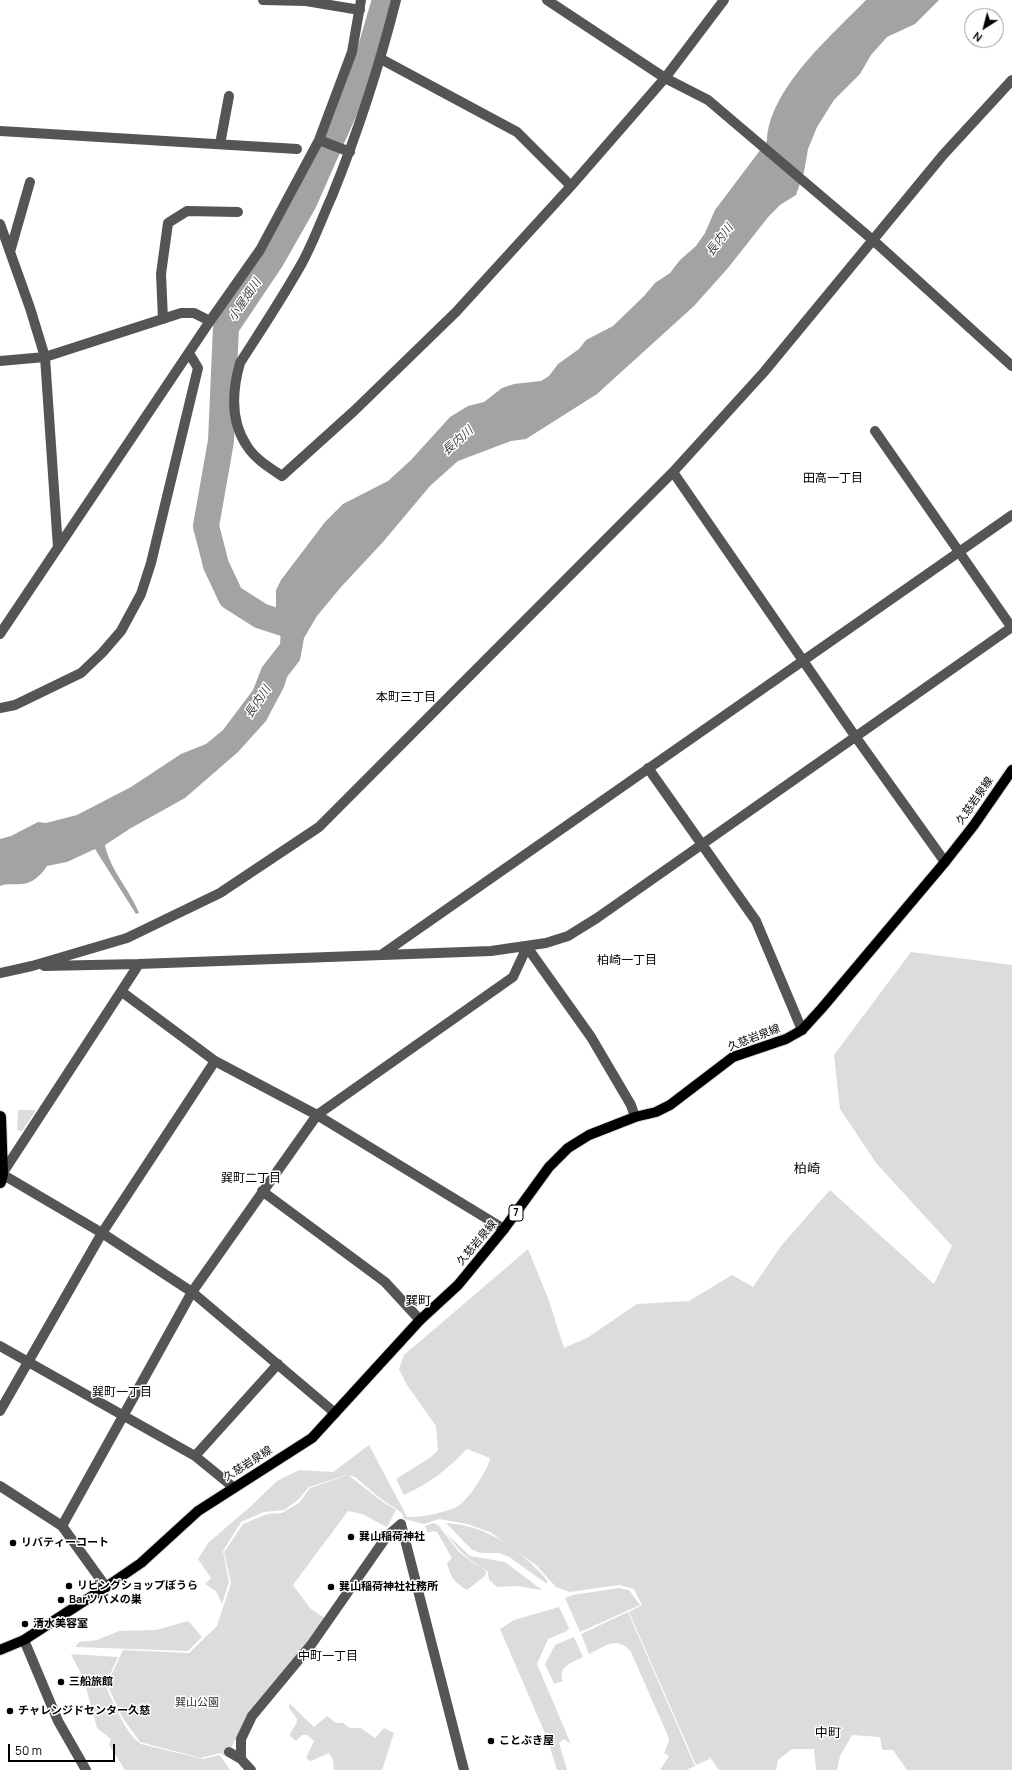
<!DOCTYPE html>
<meta charset="utf-8">
<style>
body{margin:0}
#map{position:relative;width:1012px;height:1770px;overflow:hidden;background:#fff;font-family:Manrope,sans-serif}
canvas{display:block}
.north{position:absolute;left:964px;top:8px;width:40px;height:40px;box-sizing:border-box;background:#fff;border:1px solid #999;border-radius:50%;rotate:216deg;font-size:11px;font-weight:700;line-height:16px;text-align:center;color:#000}
.north::after{content:'';display:block;margin:auto;width:14px;height:18px;background:#000;clip-path:polygon(50% 0,100% 100%,50% 72%,0 100%)}
.scale{position:absolute;left:8px;top:1744px;width:107px;height:18px;box-sizing:border-box;border:2px solid #000;border-top:0;padding-left:5px;font-size:12px;line-height:14px;white-space:nowrap;color:#000;-webkit-text-stroke:3px #fff;paint-order:stroke}
</style>
<div id="map">
<canvas width="1012" height="1770"></canvas>
<div class="north">N</div>
<div class="scale">50 m</div>
</div>
<script>
const g = document.querySelector('canvas').getContext('2d');
g.lineJoin = 'round';
function fill(path, color) { g.fillStyle = color; g.fill(path, 'evenodd'); }
function trace(path, color, width, dash) { g.strokeStyle = color; g.lineWidth = width; g.lineCap = dash ? 'butt' : 'round'; g.setLineDash(dash || []); g.stroke(path); }
function write(font, color, halo, rows, align = 'center') {
  g.font = font + ' Manrope,"Noto Sans JP",sans-serif'; g.lineWidth = 3; g.setLineDash([]); g.textBaseline = 'middle'; g.strokeStyle = halo; g.fillStyle = color; for (const [text, x, y, turn = 0] of rows) {
    g.save(); g.translate(x, y); g.rotate((+turn || 0) * Math.PI / 180); g.textAlign = isNaN(turn) ? turn : align; if (halo) g.strokeText(text, 0, 0); g.fillText(text, 0, 0); g.restore();
  }
}
fill(new Path2D(`
 M 911,952 L 1012,965 L 1012,1770 L 907,1770 L 893,1750 L 882,1750 L 880,1737 L 852,1735 L 840,1756 L 837,1770 L 816,1770 L 814,1749 L 792,1749 L 778,1760 L 776,1770 L 719,1770 L 709,1756 L 710,1759 L 696,1765 L 629,1612 L 642,1605 L 655,1631 L 634,1589 L 619,1585 L 570,1592 L 556,1587 L 536,1565 L 490,1532 L 467,1524 L 439,1519 L 424,1524 L 404,1519 L 402,1513 L 381,1499 L 355,1477 L 347,1475 L 309,1487 L 298,1500 L 284,1510 L 264,1512 L 241,1522 L 223,1551 L 229,1582 L 222,1604 L 216,1591 L 205,1584 L 211,1578 L 198,1559 L 208,1543 L 250,1507 L 277,1481 L 299,1470 L 333,1472 L 369,1445 L 407,1517 C 418,1518 449,1512 458,1506 C 469,1499 488,1470 490,1458 L 467,1449 C 446,1470 432,1482 404,1495 L 396,1479 L 431,1457 L 438,1450 L 436,1426 L 407,1385 L 399,1369 L 404,1355 L 528,1249 L 548,1298 L 564,1348 L 587,1338 L 637,1304 L 689,1301 L 732,1275 L 753,1287 L 781,1246 L 830,1190 L 934,1284 L 952,1246 L 876,1163 L 840,1109 L 834,1055 Z
 M 18,1110 L 36,1110 L 22,1131 L 19,1131 L 17,1129 Z
 M 348,1475 L 383,1502 L 396,1510 L 387,1527 L 362,1514 L 348,1511 L 293,1585 L 311,1609 L 326,1619 L 248,1717 L 226,1757 L 220,1753 L 201,1758 L 140,1742 L 122,1717 L 107,1684 L 123,1650 L 189,1653 L 217,1626 L 231,1583 L 224,1552 L 243,1524 L 267,1514 L 282,1513 L 299,1503 L 310,1488 Z
 M 433,1523 L 438,1525 L 459,1552 L 478,1566 L 481,1568 L 460,1551 L 446,1533 L 470,1556 L 505,1562 L 542,1590 L 516,1586 L 497,1587 L 489,1580 L 488,1572 L 483,1568 L 486,1572 L 485,1576 L 467,1590 C 455,1583 450,1577 447,1563 L 452,1558 L 437,1532 L 433,1531 L 428,1533 L 425,1526 Z
 M 446,1523 C 487,1525 521,1550 547,1580 L 547,1584 L 509,1557 L 499,1553 L 480,1553 L 471,1549 Z
 M 619,1588 L 629,1590 L 640,1605 L 580,1632 L 565,1598 L 573,1595 Z
 M 559,1607 L 569,1628 L 567,1631 L 548,1639 L 537,1664 L 571,1744 L 564,1739 L 559,1743 L 567,1770 L 557,1770 L 547,1738 L 500,1629 L 514,1620 Z
 M 628,1612 L 695,1766 L 686,1770 L 660,1770 L 669,1756 L 664,1753 L 669,1741 L 668,1736 L 631,1652 C 617,1635 606,1646 589,1654 L 581,1634 Z
 M 188,1621 L 202,1637 L 188,1651 L 75,1647 L 79,1642 L 97,1640 L 119,1631 L 156,1630 Z
 M 574,1637 L 583,1657 C 573,1662 557,1667 563,1681 L 554,1684 L 545,1664 L 555,1645 Z
 M 71,1654 L 118,1657 L 105,1685 C 113,1701 125,1734 141,1744 L 203,1759 L 220,1755 L 230,1770 L 125,1770 L 109,1745 L 111,1739 L 97,1728 L 84,1680 Z
 M 289,1703 L 314,1727 L 327,1716 L 336,1723 L 343,1723 L 350,1728 L 361,1728 L 375,1738 L 384,1728 L 394,1733 L 382,1770 L 334,1770 L 333,1760 L 329,1753 L 311,1761 L 306,1758 L 314,1741 L 307,1735 L 302,1735 L 296,1741 L 290,1736 C 291,1729 297,1726 297,1719 L 289,1708 Z`), '#dcdcdc');
fill(new Path2D(`
 M 866,0 L 939,0 L 915,24 L 887,37 L 871,55 L 860,74 L 834,100 L 817,127 L 808,149 L 804,172 L 796,195 L 780,205 L 769,216 L 728,268 L 694,306 L 597,394 L 526,439 L 511,441 L 458,461 L 430,486 L 383,542 L 341,587 L 317,616 L 304,638 L 300,660 L 287,677 L 284,687 L 266,721 L 238,752 L 185,798 L 131,828 L 105,845 C 110,870 130,890 139,913 L 136,914 L 95,849 L 67,862 L 47,866 C 42,874 32,884 22,884 C 14,885 8,883 0,886 L 0,839 L 11,836 L 38,822 L 46,823 L 77,815 L 131,787 L 181,754 L 206,744 L 223,730 L 253,690 L 262,667 L 280,644 L 281,631 L 276,610 L 276,590 L 281,580 L 325,522 L 343,504 L 388,481 L 411,460 L 450,417 L 468,406 L 484,402 L 502,388 L 514,384 L 541,381 L 549,376 L 558,364 L 579,349 L 586,340 L 613,326 L 644,296 L 655,283 L 670,273 L 680,260 L 696,246 L 705,233 L 715,210 L 767,141 C 769,89 831,36 866,0 Z`), '#a3a3a3');
trace(new Path2D(`
 M 295,627 L 261,616 L 231,597 L 216,565 L 206,526 L 221,441 L 226,327 L 271,260 L 304,202 L 369,55 L 385,0`), '#a3a3a3', 26);
const major = new Path2D(`
 M 0,1650 L 24,1640 L 106,1587 L 141,1563 L 198,1511 L 312,1438 L 420,1320 L 458,1285 L 504,1229 L 549,1167 L 568,1148 L 589,1135 L 635,1117 L 656,1112 L 670,1105 L 733,1057 L 786,1039 L 802,1030 L 822,1008 L 945,862 L 974,825 L 1012,770`);
const highway = new Path2D(`
 M 0,1117 L 2,1174 L 0,1182`);
trace(major, '#dbdbdb', 12);
trace(highway, '#dbdbdb', 14);
trace(new Path2D(`
 M 263,0 L 306,1 L 360,10
 M 396,0 C 379,67 358,132 332,196 C 322,218 314,241 302,263 C 283,297 261,330 240,363 C 232,391 230,421 247,446 C 255,459 270,468 282,476 L 354,411 L 456,312 L 571,186 L 665,78 L 724,0
 M 547,0 L 665,78 L 708,100 L 874,241 L 1012,366
 M 381,59 L 517,132 L 571,186
 M 0,131 L 297,149
 M 319,140 L 350,152
 M 220,144 L 229,96
 M 0,224 L 30,308 L 45,357 L 58,548
 M 10,252 L 30,182
 M 163,319 L 161,274 L 168,223 L 187,211 L 238,212
 M 0,361 L 45,357 L 181,313 L 194,313 L 210,321
 M 875,431 L 1012,628
 M 673,472 L 855,736 L 945,862
 M 0,634 L 210,321 L 260,250 L 319,140 L 352,52 L 361,0
 M 0,708 L 15,705 L 81,673 L 102,653 L 121,631 L 141,594 L 151,563 L 198,368 L 189,353
 M 648,768 L 756,921 L 802,1030
 M 527,947 L 591,1037 L 631,1105 L 635,1117
 M 381,955 L 1012,515
 M 139,964 L 2,1174 L 102,1233 L 192,1292 L 335,1413
 M 44,966 L 139,964 L 491,951 L 546,943 L 568,936 L 597,918 L 1012,627
 M 0,973 L 32,966 L 127,938 L 220,893 L 319,827 L 673,472 L 764,372 L 943,155 L 1012,80
 M 122,992 L 215,1061 L 317,1115 L 504,1229
 M 262,1191 L 385,1282 L 420,1320
 M 0,1346 L 195,1456 L 233,1487
 M 0,1411 L 102,1233 L 215,1061
 M 195,1456 L 278,1364
 M 0,1486 L 62,1526 L 106,1587
 M 62,1526 L 192,1292 L 317,1115 L 513,977 L 527,947
 M 24,1640 L 58,1721 L 86,1770
 M 229,1752 L 241,1759 L 251,1770
 M 241,1759 L 241,1739 L 252,1716 L 311,1645 L 387,1536 L 401,1524 L 464,1770`), '#555', 10);
trace(major, '#000', 10);
trace(highway, '#000', 12);
for (const [x, y, r, color] of [
 [351,1537,4,"#000"],
 [13,1543,4,"#000"],
 [69,1586,4,"#000"],
 [331,1587,4,"#000"],
 [61,1600,4,"#000"],
 [25,1624,4,"#000"],
 [61,1682,4,"#000"],
 [10,1711,4,"#000"],
 [491,1741,4,"#000"]
]) { const dot = new Path2D(); dot.arc(x, y, r, 0, 2 * Math.PI); g.fillStyle = color; g.fill(dot); trace(dot, '#fff', 1.5); }
for (const [x, y, w] of [
 [516,1213,14]
]) { const box = new Path2D(); box.roundRect(x - w / 2, y - 8, w, 16, 3); g.fillStyle = '#fff'; g.fill(box); trace(box, '#000', 1); }
write('bold 10px', '#000', null, [
 ["7",516,1213]
]);
write('11px', '#000', '#fff', [
 ["久慈岩泉線",975,801,-55],
 ["久慈岩泉線",754,1038,-21],
 ["久慈岩泉線",477,1243,-50],
 ["久慈岩泉線",248,1464,-32]
]);
write('bold 11px', '#000', '#fff', [
 ["巽山稲荷神社",359,1537],
 ["リバティーコート",21,1543],
 ["リビングショップぼうら",77,1586],
 ["巽山稲荷神社社務所",339,1587],
 ["Barツバメの巣",69,1600],
 ["清水美容室",33,1624],
 ["三船旅館",69,1682],
 ["チャレンジドセンター久慈",18,1711],
 ["ことぶき屋",499,1741]
], 'left');
write('11px', '#333', '#fff', [
 ["巽山公園",197,1703]
]);
write('italic 12px', '#444', '#fff', [
 ["長内川",720,240,-53],
 ["小屋畑川",245,300,-56],
 ["長内川",458,441,-42],
 ["長内川",258,702,-56]
]);
write('12px', '#000', '#fff', [
 ["田高一丁目",833,479],
 ["本町三丁目",406,698],
 ["柏崎一丁目",627,961],
 ["巽町二丁目",251,1179],
 ["巽町一丁目",122,1393],
 ["中町一丁目",328,1657]
]);
write('13px', '#000', '#fff', [
 ["柏崎",807,1169],
 ["巽町",418,1301],
 ["中町",828,1733]
]);
</script>
